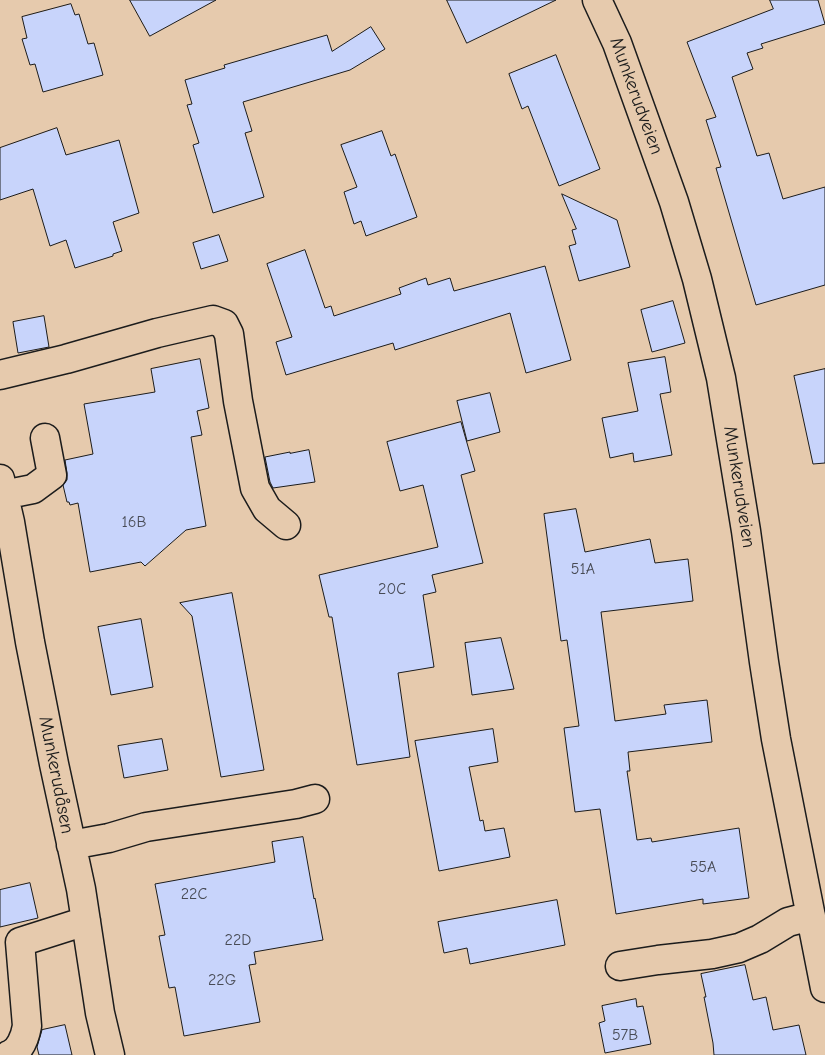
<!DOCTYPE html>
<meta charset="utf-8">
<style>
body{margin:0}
canvas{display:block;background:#e6caad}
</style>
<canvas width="825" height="1055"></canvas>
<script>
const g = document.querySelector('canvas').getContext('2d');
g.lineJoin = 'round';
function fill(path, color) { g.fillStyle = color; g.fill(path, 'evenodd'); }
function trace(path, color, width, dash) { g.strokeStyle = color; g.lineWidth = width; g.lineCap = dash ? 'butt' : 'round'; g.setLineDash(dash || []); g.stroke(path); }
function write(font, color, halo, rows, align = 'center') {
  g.font = font + ' "Comic Neue",sans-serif'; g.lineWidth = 4; g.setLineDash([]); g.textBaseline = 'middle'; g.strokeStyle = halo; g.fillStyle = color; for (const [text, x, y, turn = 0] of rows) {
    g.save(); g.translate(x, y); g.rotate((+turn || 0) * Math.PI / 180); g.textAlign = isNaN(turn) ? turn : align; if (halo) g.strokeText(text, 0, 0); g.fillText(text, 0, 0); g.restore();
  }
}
const building = new Path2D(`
 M 130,0 L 216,0 L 150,36 Z
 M 447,0 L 556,0 L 467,43 Z
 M 770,0 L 818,0 L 825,24 L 761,44 L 763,48 L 747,53 L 753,69 L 732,77 L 757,156 L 769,153 L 783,199 L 825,187 L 825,285 L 756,305 L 716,168 L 721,167 L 706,120 L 716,117 L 687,42 L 773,9 Z
 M 71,4 L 75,15 L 79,14 L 88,44 L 94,43 L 103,75 L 43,92 L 35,64 L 30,65 L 22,39 L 27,38 L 22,17 Z
 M 371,27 L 385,49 L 350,70 L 243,102 L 252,131 L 245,133 L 264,197 L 213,213 L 193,145 L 199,143 L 187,105 L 192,104 L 185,80 L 225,68 L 224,65 L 327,35 L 332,51 Z
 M 556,55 L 600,169 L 559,186 L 528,106 L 522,109 L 509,74 Z
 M 57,128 L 66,155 L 119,140 L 139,213 L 113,222 L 122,251 L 113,254 L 113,256 L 75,268 L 66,240 L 50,246 L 33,189 L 0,200 L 0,148 Z
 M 382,131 L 391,156 L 395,154 L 417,217 L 366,236 L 361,221 L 354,224 L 344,192 L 357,187 L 341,145 Z
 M 562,194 L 617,220 L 630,267 L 579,281 L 569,246 L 576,244 L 572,230 L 576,229 Z
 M 219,235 L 228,261 L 201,269 L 193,243 Z
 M 305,250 L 325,308 L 331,306 L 334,316 L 401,294 L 399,288 L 426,278 L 428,285 L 450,278 L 454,291 L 545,266 L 571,360 L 526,373 L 510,313 L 395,350 L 393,343 L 286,375 L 276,342 L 292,337 L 267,264 Z
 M 673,301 L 685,343 L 652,352 L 641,310 Z
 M 44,316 L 49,347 L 18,353 L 13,322 Z
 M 665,357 L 671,392 L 660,394 L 672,455 L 634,462 L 633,453 L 610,458 L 602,418 L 638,411 L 628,363 Z
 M 200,359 L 209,408 L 197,411 L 202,435 L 191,437 L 206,526 L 186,530 L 145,566 L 141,562 L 90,572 L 78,503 L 70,505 L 69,502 L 67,502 L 63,485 L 67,480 L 67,473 L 65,460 L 93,454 L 84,404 L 155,392 L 151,369 Z
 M 825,369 L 825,463 L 813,464 L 794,376 Z
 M 490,393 L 500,432 L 467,441 L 457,401 Z
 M 461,422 L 475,471 L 461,475 L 483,563 L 432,575 L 436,592 L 423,595 L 434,667 L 398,673 L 410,757 L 357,765 L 332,617 L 329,617 L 319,575 L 438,547 L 423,485 L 400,491 L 387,442 Z
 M 309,450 L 315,482 L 273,488 L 270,482 L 265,457 L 290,452 L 290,453 Z
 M 576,509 L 585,552 L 650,539 L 655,563 L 688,559 L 693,601 L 601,612 L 615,721 L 666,714 L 664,705 L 707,700 L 712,742 L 628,752 L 630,771 L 627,771 L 637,840 L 651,838 L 652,842 L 739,828 L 749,898 L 703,904 L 703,899 L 616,914 L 600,809 L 575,812 L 564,728 L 579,726 L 567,640 L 561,641 L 544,514 Z
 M 232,593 L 264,770 L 221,777 L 192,616 L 180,603 Z
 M 141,619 L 153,687 L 111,695 L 98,627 Z
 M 501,638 L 514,689 L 472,695 L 465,643 Z
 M 493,729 L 498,762 L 469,767 L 480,821 L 483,820 L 485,831 L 504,828 L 510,857 L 439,871 L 415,741 Z
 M 162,739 L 168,770 L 124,778 L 118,746 Z
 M 303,837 L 314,899 L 315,898 L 323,940 L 254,952 L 256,964 L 249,965 L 260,1022 L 184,1036 L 175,987 L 169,988 L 159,936 L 165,935 L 155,884 L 275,862 L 272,842 Z
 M 30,883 L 38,918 L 0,927 L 0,890 Z
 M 557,900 L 565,945 L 470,964 L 467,948 L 444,953 L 438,922 Z
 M 745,965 L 753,1000 L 766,997 L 773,1030 L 799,1025 L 806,1055 L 714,1055 L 713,1043 L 704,997 L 706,997 L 701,974 Z
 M 636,999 L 637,1007 L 643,1006 L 651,1044 L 605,1053 L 599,1023 L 605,1021 L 602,1006 Z
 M 65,1025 L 72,1055 L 39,1055 L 37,1047 L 42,1030 Z`);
fill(building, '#c8d4fb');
trace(building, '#1c1c1c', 1);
const minor = new Path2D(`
 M 597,0 L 617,43 L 674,202 L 697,279 L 721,378 L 746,531 L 764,662 L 776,739 L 825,988
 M 0,375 L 66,359 L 157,333 L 213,320 L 224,324 L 229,334 L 238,401 L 255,488 L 267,509 L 286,525
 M 0,479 L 10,522 L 30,642 L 54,764 L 81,889 L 100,1013 L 110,1055
 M 3,495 L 33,489 L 52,475 L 45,438
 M 71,845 L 109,838 L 146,827 L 296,804 L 315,799
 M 620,966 L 658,960 L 712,954 L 739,948 L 760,939 L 788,922 L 811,916
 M 9,1055 C 20,1051 25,1037 27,1026 L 20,942 L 86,921`);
trace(minor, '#1c1c1c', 31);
trace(minor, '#e6caad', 28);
write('16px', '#474a54', null, [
 ["16B",134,522],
 ["51A",583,569],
 ["20C",392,589],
 ["55A",703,867],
 ["22C",194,894],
 ["22D",238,940],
 ["22G",222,980],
 ["57B",625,1035]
]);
write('19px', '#1c1c1c', '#e6caad', [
 ["Munkerudveien",636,96,70],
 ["Munkerudveien",739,487,81],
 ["Munkerudåsen",56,775,79]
]);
</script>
